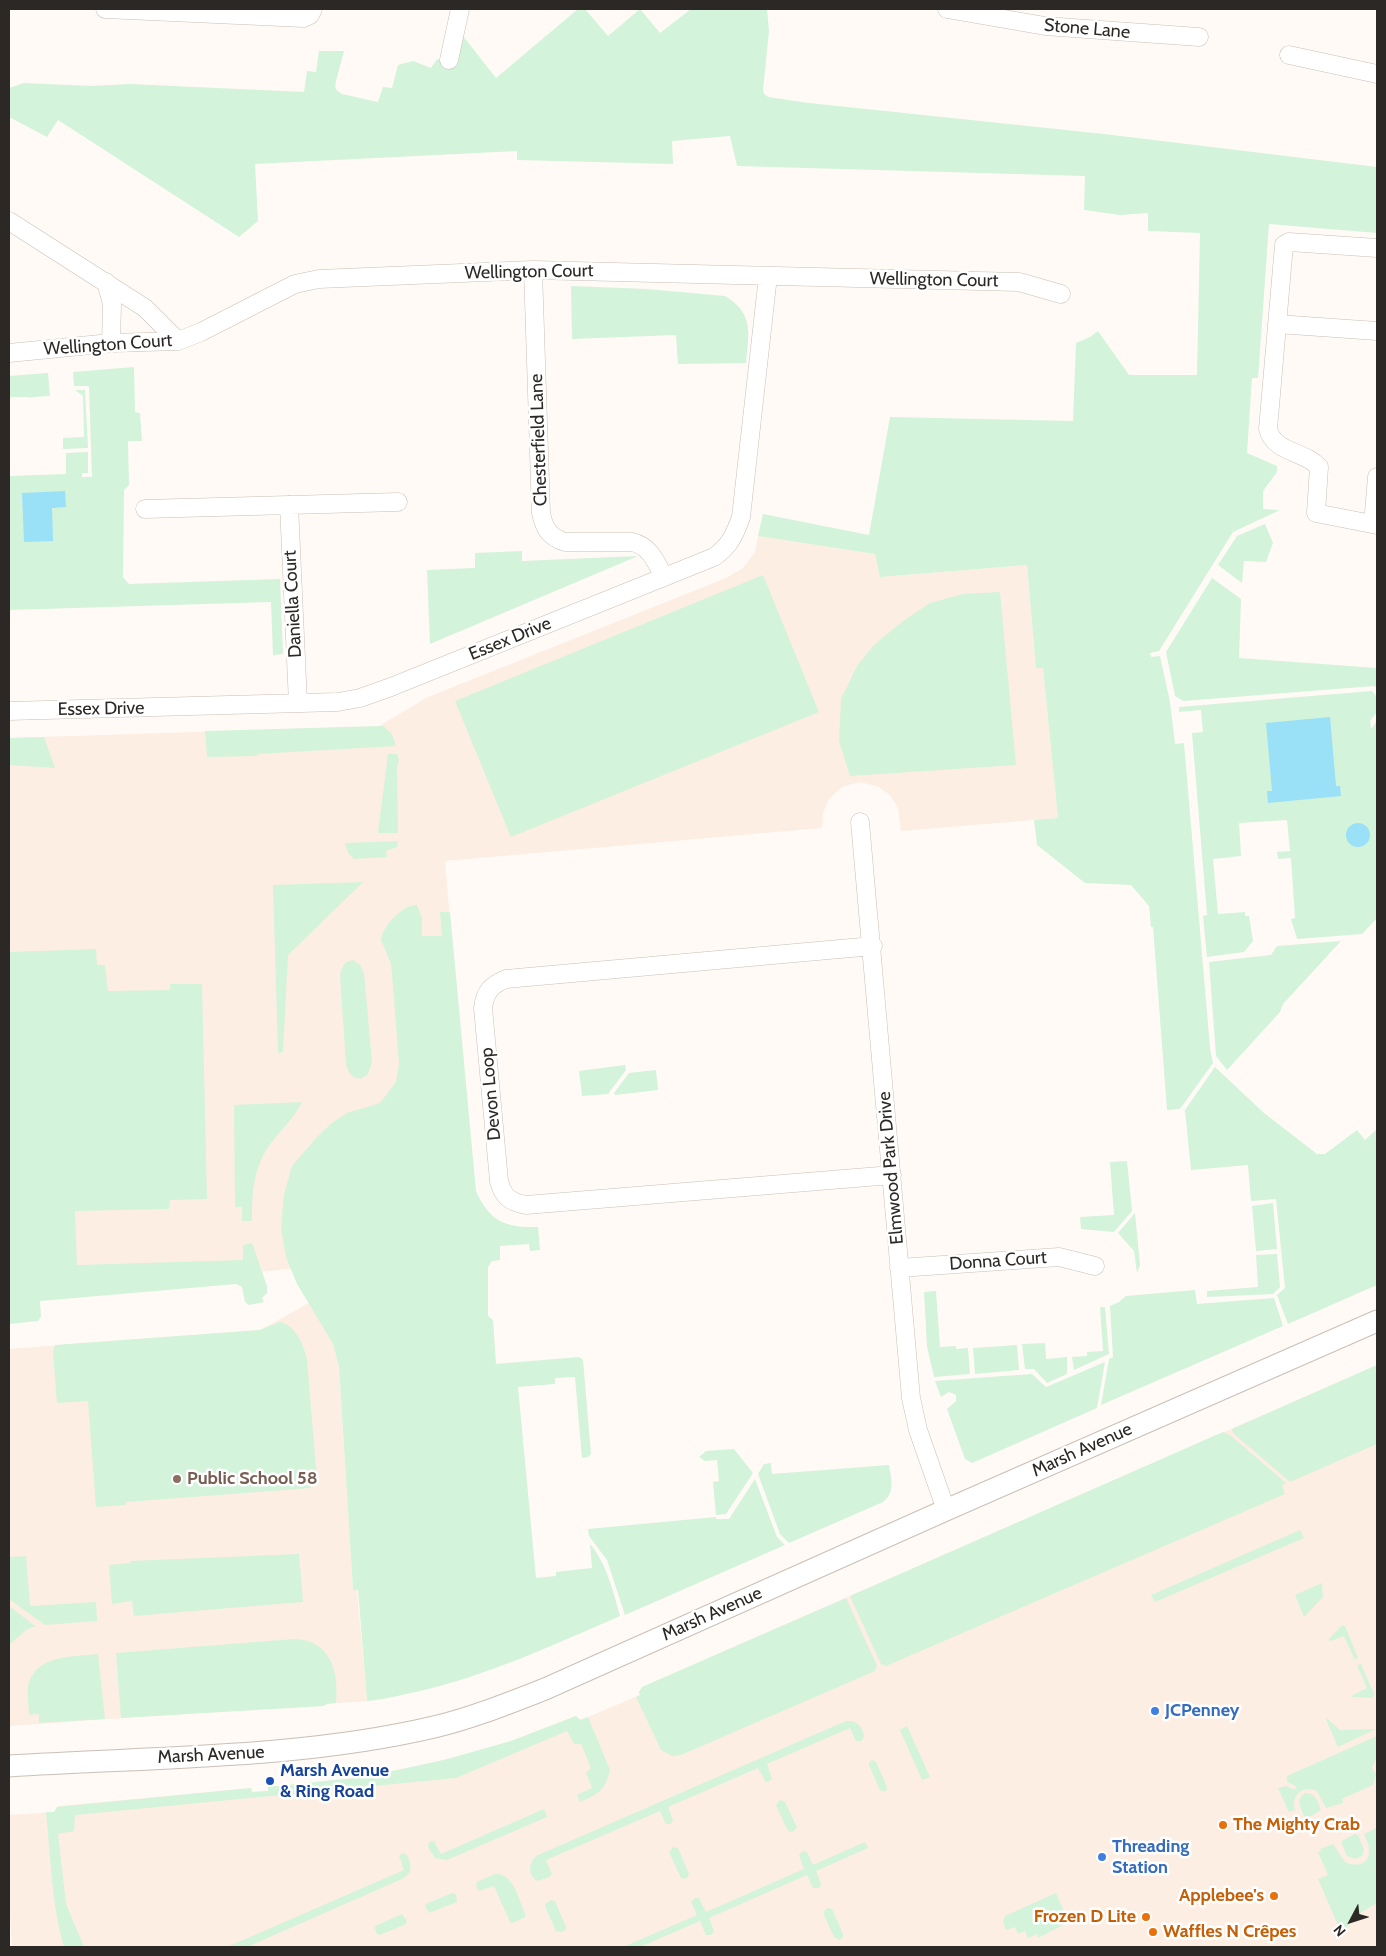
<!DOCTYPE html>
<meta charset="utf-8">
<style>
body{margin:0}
#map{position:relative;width:1386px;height:1956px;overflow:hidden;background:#fffaf6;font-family:Cabin,sans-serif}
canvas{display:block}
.frame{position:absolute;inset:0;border:10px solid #2c2825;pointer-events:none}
.north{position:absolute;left:1326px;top:1896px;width:50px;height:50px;-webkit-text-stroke:4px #fff;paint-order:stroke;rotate:230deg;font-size:14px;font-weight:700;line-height:20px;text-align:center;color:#2c2825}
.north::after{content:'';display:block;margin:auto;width:18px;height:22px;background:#2c2825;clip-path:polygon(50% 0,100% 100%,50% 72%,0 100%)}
</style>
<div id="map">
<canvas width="1386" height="1956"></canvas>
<div class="frame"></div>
<div class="north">N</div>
</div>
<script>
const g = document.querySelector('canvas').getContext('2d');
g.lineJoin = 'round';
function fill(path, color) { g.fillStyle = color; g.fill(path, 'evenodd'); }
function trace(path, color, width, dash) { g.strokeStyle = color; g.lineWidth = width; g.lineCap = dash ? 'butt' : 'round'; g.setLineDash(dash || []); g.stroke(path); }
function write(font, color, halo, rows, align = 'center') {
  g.font = font + ' Cabin,sans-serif'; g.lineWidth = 5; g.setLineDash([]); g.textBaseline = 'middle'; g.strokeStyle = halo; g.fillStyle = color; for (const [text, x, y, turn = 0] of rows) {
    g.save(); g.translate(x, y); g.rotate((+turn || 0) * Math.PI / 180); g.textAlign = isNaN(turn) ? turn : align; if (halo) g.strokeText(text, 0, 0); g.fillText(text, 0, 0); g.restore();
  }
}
fill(new Path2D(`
 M 758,536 L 875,554 L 880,577 L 1027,565 L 1036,667 L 1043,668 L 1058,818 L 901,831 L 898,808 L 890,795 L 877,786 L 859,782 L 842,787 L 829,799 L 823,813 L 822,828 L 445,861 L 479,1250 L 9,1297 L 9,738 L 379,726 L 428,697 L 726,578 L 743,568 L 755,552 Z
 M 309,1303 L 333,1344 L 339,1367 L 353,1590 L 357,1590 L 367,1701 L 9,1726 L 9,1349 L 260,1330 Z
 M 1377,1365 L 1377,1947 L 12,1947 L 9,1903 L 9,1815 L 54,1812 L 59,1806 L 251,1788 L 252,1792 L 268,1791 L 268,1787 L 364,1777 L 411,1768 L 470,1753 L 512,1741 L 576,1716 L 581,1720 L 640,1695 L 639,1692 L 642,1687 Z`), '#fdeee3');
fill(new Path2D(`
 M 578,9 L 585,9 L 608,36 L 640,9 L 660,33 L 691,9 L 767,9 L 769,31 L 763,90 L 764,94 L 768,97 L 809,103 L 1104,134 L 1377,167 L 1377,233 L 1269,224 L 1258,378 L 1252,378 L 1247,453 L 1277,466 L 1277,472 L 1263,491 L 1263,509 L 1280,510 L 1233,532 L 1159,651 L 1150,653 L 1151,657 L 1160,656 L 1170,702 L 1175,744 L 1184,743 L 1210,1048 L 1213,1063 L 1180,1109 L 1167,1110 L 1153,927 L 1151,927 L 1149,906 L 1131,885 L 1085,883 L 1037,845 L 1034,820 L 1058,818 L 1043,668 L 1036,668 L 1027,565 L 880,577 L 875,554 L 758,536 L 763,514 L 869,535 L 890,417 L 1073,421 L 1076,343 L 1090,337 L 1098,331 L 1129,375 L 1197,375 L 1200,233 L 1148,231 L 1148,213 L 1120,215 L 1084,210 L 1085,176 L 737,166 L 730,136 L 672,141 L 673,164 L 517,160 L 517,151 L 255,164 L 258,221 L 239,237 L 58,120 L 47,137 L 9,117 L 9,88 L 24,83 L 92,86 L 130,84 L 304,92 L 307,71 L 316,72 L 319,51 L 344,51 L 336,81 C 334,88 336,90 342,94 L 378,102 L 383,87 L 392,88 L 398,65 L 413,61 L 431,68 L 437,59 L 455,66 L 463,36 L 496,78 Z
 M 571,286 L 647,289 L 725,296 C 754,313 749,334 746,363 L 678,364 L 676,335 L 572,339 Z
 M 134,367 L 135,412 L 140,413 L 142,441 L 128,441 L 129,485 L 124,490 L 123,577 L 129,584 L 280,579 L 283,654 L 273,655 L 271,602 L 9,610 L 9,476 L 66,474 L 66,453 L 88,452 L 88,473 L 82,473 L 82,477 L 92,477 L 89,386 L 74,386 L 73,372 Z
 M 48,373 L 50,396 L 33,397 L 30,398 L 30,397 L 11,397 L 10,399 L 9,376 Z
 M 75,390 L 85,390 L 88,448 L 63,449 L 63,438 L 84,437 L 83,396 Z
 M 1265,524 L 1273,543 L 1266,562 L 1244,561 L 1242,583 L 1218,565 L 1237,536 Z
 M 522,551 L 522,561 L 638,556 L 430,644 L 427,570 L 475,568 L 475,553 Z
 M 763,575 L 819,712 L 511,837 L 455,701 Z
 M 1212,578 L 1241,599 L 1239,658 L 1377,668 L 1377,688 L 1374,686 L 1183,701 L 1175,696 L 1166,652 Z
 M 1000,592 L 1016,765 L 850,776 L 839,741 L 841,699 L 857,666 L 874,645 L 903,621 L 930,603 L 963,594 Z
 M 1372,691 L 1377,697 L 1377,712 L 1370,721 L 1371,729 L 1377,721 L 1377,918 L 1362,934 L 1297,939 L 1291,919 L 1295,918 L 1291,858 L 1278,859 L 1277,852 L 1290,851 L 1287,820 L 1239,823 L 1241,856 L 1213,859 L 1218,914 L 1245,912 L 1245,916 L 1249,916 L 1253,941 L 1244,952 L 1207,957 L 1203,916 L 1207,915 L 1192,733 L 1203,732 L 1201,710 L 1179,712 L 1179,707 Z
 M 383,726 L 392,734 L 396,746 L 257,754 L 257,756 L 207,757 L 205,731 Z
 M 44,737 L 55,768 L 9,765 L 9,738 Z
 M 388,754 L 397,754 L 399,760 L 397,766 L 398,833 L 378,833 Z
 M 398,841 L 397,847 L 386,851 L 387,857 L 354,859 L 348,853 L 345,843 Z
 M 363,882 L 288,955 L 283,1052 L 278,1053 L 273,885 Z
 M 414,905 L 417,905 L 422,919 L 422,936 L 442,936 L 440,912 L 450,912 L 476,1191 C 490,1222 506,1228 538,1227 L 540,1250 L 530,1251 L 529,1244 L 500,1246 L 500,1260 L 492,1261 L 488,1267 L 488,1316 L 493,1320 L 496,1364 L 579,1357 L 583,1360 L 591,1454 L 588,1457 L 582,1458 L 575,1377 L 555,1378 L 555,1384 L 518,1387 L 536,1578 L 556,1576 L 556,1572 L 592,1568 L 590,1544 C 607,1564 613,1591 620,1616 C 553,1645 487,1676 416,1692 C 400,1695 383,1700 367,1701 L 358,1590 L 353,1590 L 339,1367 L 333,1344 L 297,1284 L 286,1257 L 281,1228 L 284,1194 L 292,1166 L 318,1136 L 332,1123 L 347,1113 L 380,1103 L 396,1082 L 399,1064 L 392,974 L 391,964 L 381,940 C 383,926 400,908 414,905 Z
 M 1341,941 L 1283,1004 L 1280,1012 L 1227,1070 L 1216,1056 L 1209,962 L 1271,955 L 1277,946 Z
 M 96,949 L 97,965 L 105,965 L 108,991 L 170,990 L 170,984 L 202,984 L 207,1199 L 170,1200 L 169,1209 L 75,1211 L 77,1265 L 243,1260 L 243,1245 L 252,1243 L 267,1286 L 267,1293 L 262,1298 L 264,1302 L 249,1305 L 245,1302 L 242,1287 L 236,1284 L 40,1301 L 41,1317 L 38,1321 L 9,1324 L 9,952 Z
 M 353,960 L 360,965 L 364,973 L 372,1062 L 368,1074 C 357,1084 349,1076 346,1064 L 340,976 C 341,968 344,961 353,960 Z
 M 625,1065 L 626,1070 L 608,1094 L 582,1096 L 579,1071 Z
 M 1215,1067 L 1264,1113 L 1317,1154 L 1325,1154 L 1357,1130 L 1365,1140 L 1377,1129 L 1377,1285 L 1288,1324 L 1277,1295 L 1285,1288 L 1276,1199 L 1251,1201 L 1248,1165 L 1191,1170 L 1185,1110 Z
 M 656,1070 L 658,1090 L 615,1095 L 614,1093 L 629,1073 Z
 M 302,1102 C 294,1119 280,1130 269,1146 C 253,1168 252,1195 252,1221 L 242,1221 L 242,1207 L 235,1207 L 234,1105 Z
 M 1127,1161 L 1132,1211 L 1114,1232 L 1081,1229 L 1080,1217 L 1114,1215 L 1110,1162 Z
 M 1273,1203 L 1277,1249 L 1256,1251 L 1252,1206 Z
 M 1135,1213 L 1140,1265 L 1137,1273 L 1134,1251 L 1118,1233 Z
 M 1277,1254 L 1280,1287 L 1273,1294 L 1207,1297 L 1207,1291 L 1258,1287 L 1256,1255 Z
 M 1195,1290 L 1197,1304 L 1274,1298 L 1283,1326 L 1101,1405 L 1109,1359 L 1113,1357 L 1110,1306 L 1119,1302 L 1126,1296 Z
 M 936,1291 L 940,1347 L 956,1346 L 956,1349 L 968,1348 L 970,1374 L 934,1377 L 927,1347 L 924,1292 Z
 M 1100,1307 L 1105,1307 L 1109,1354 L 1074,1370 L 1072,1357 L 1087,1356 L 1087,1352 L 1103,1351 Z
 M 280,1322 C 296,1325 304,1346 307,1360 L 317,1480 L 310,1481 L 311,1488 L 126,1502 L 126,1505 L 96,1507 L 88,1401 L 57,1403 L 53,1352 L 55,1345 L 260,1330 Z
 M 1045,1343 L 1046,1359 L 1067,1357 L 1067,1374 L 1047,1383 L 1034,1369 L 1025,1369 L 1022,1344 Z
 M 1017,1345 L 1019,1370 L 975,1374 L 973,1348 Z
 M 1105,1362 L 1097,1408 L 972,1463 L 965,1459 L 947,1409 L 956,1401 L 956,1395 L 949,1392 L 941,1397 L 935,1381 L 1032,1374 L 1046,1387 Z
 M 1377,1365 L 1377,1444 L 1290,1482 L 1233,1433 L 1232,1429 Z
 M 1223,1432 L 1231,1436 L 1286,1483 L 1282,1486 L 1285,1494 L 886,1666 L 881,1664 L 850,1596 Z
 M 734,1449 L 753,1473 L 726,1514 L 716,1515 L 713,1482 L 719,1481 L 717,1460 L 705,1461 L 699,1457 L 706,1451 Z
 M 771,1463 L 772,1474 L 889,1465 C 891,1479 896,1492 883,1502 L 789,1543 L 780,1534 L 758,1474 L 764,1464 Z
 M 755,1479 L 777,1537 L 785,1545 L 625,1615 L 607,1560 L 589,1536 L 588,1529 L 716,1517 L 716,1519 L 729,1519 Z
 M 1300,1530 L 1304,1538 L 1155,1602 L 1151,1595 Z
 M 299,1554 L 303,1602 L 134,1616 L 132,1601 L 112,1604 L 109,1565 L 130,1563 L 130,1561 Z
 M 26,1556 L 30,1606 L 96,1602 L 97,1621 L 45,1625 L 9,1599 L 9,1557 Z
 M 1322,1583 L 1323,1597 L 1304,1617 L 1295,1595 Z
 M 846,1598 L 877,1666 L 875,1671 L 681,1755 L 672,1756 L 661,1750 L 636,1697 L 640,1695 L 639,1692 L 642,1687 Z
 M 9,1606 L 35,1626 L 26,1630 L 9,1645 Z
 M 1342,1625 L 1345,1626 L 1358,1658 L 1355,1660 L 1344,1636 L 1331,1641 L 1328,1640 Z
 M 294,1639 C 331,1640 339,1672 336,1703 L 327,1704 L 324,1706 L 121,1718 L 116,1653 Z
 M 98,1654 L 105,1719 L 39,1723 L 39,1714 L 29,1715 C 29,1705 27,1696 28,1687 C 34,1654 74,1657 98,1654 Z
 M 1361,1664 L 1374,1694 L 1372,1698 L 1352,1697 L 1353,1695 L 1367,1688 L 1357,1665 Z
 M 576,1716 L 580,1720 L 588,1717 L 610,1770 C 605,1791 598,1794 580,1802 L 577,1795 L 592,1788 L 586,1773 L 591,1768 L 581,1744 L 574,1744 L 567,1731 L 456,1778 L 75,1815 L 74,1831 L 58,1834 L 66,1904 L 84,1947 L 64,1947 C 51,1903 51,1858 46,1812 L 54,1812 L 57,1807 L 251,1788 L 252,1792 L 268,1791 L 268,1787 L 364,1777 L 444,1760 L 511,1741 Z
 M 1325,1717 L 1340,1730 L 1376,1729 L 1338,1747 Z
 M 846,1721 C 857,1720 863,1726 864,1737 L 861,1741 L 856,1741 L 850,1728 L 767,1764 L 772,1779 L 768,1782 L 765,1781 L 758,1768 L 668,1807 L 673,1820 L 671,1824 L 666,1824 L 660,1811 L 546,1860 L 552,1874 L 549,1877 L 538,1881 C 527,1875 528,1861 538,1855 Z
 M 907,1726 L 930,1777 L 922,1780 L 900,1730 Z
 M 1377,1736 L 1377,1756 L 1372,1768 L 1376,1774 L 1373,1785 L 1342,1799 L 1343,1803 L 1326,1808 L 1317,1791 C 1302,1785 1291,1795 1295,1810 L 1289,1812 L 1278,1788 L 1286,1786 L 1295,1790 L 1296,1786 L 1287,1782 L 1287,1776 Z
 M 873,1760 L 876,1762 L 887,1787 L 887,1790 L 884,1792 L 880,1790 L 869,1765 L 869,1762 Z
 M 1305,1793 C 1316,1793 1318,1802 1321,1810 L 1308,1818 L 1305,1818 C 1301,1809 1295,1799 1305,1793 Z
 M 780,1800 L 785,1802 L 797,1827 L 794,1831 L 790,1832 L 787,1829 L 776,1805 Z
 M 544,1809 L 547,1817 L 447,1860 L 435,1858 L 428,1847 L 429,1842 L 434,1841 L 441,1854 Z
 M 1376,1828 L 1377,1903 L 1355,1916 L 1342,1934 L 1318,1879 L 1328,1875 L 1318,1852 L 1321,1851 L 1320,1849 L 1333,1844 L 1345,1862 C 1356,1868 1370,1864 1369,1850 C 1369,1844 1366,1839 1364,1834 Z
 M 1355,1834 L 1358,1835 L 1364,1850 L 1362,1856 L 1355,1859 L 1347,1856 L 1341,1842 L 1343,1841 L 1343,1840 Z
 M 865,1842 L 868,1848 L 816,1871 L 821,1884 L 819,1888 L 813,1888 L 807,1875 L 709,1918 L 714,1931 L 711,1935 L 706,1935 L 700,1921 L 640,1947 L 623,1947 L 697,1915 L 691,1902 L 695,1898 L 699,1898 L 706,1912 L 804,1869 L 799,1855 L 803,1851 L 807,1852 L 813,1865 Z
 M 673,1847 L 678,1848 L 689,1874 L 687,1878 L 682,1879 L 680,1876 L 669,1852 Z
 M 403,1853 L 407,1855 C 412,1865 413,1874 402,1879 L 247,1947 L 227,1947 L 404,1870 L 399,1856 Z
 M 495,1874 C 513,1872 519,1900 525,1913 L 525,1917 L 511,1924 L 494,1886 L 479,1891 L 476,1885 L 477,1882 Z
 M 452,1893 L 456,1894 L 457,1902 L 429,1913 L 425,1906 L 426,1904 Z
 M 1056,1893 L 1067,1918 L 1064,1920 L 1065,1924 L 1038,1938 L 1037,1934 L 1028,1938 L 1025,1931 L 1018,1934 L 1015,1927 L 1006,1930 L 1003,1922 L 1005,1916 Z
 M 552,1900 L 555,1901 L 566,1927 L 566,1930 L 562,1932 L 556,1931 L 545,1906 L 546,1903 Z
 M 827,1908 L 832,1909 L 843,1934 L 843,1937 L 840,1940 L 834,1937 L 824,1915 L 824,1911 Z
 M 402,1914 L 407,1921 L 406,1924 L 380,1935 L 377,1934 L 375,1929 L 375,1926 Z`), '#d3f3da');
fill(new Path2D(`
 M 65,491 L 66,507 L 52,508 L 53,541 L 24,542 L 22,493 Z
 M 1330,717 L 1336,786 L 1340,786 L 1341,796 L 1268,803 L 1267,791 L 1272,791 L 1266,723 Z
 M1346 835a12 12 0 1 1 24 0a12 12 0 1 1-24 0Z`), '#9ae0f7');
const minor = new Path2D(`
 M 105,9 L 304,18 L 310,15 L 313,9
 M 947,9 L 1045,26 L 1199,37
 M 1289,55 L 1377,74
 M 449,60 L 460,9
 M 9,221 L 145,308 L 178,341
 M 1377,248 L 1289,242 L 1284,245 L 1268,429 C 1274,453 1305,451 1319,467 L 1316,513 L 1377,525
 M 533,270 L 541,513 C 544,528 549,537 565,542 L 632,542 C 650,546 656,562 664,577
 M 106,282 L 112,304 L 111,343
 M 1277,324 L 1377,331
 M 9,353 L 111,343 L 178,341 L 201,332 L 295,284 L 319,279 L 533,270 L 1019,282 L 1061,294
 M 289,505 L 298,703
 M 145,509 L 398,502
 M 1373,524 L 1377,477
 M 9,711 L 338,702 L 360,698 L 391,687 L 714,557 C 730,546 735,534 741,517 L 768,276
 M 860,822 L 911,1398 L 918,1430 L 946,1510
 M 873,946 L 506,979 C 491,985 485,992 483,1008 L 499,1181 C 503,1197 510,1202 526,1205 L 892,1175
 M 899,1268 L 1059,1257 L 1095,1266`);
const tertiary = new Path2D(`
 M 9,1766 C 148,1757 298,1759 434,1727 C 472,1718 509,1703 545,1689 L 946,1510 L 1377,1321`);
trace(minor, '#cabfb6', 19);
trace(tertiary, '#cabfb6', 23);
trace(minor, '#fff', 18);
trace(tertiary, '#fff', 21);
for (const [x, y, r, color] of [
 [177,1479,5,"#8d6e63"],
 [1155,1711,5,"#3f7fe0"],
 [270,1781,5,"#1a4fb4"],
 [1223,1825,5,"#e8710a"],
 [1102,1857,5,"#3f7fe0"],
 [1274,1896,5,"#e8710a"],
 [1146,1917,5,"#e8710a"],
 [1153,1932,5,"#e8710a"]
]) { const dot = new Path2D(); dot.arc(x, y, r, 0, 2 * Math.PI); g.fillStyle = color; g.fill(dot); trace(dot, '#fff', 2); }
write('18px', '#2c2825', '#fff', [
 ["Stone Lane",1087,29,5],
 ["Wellington Court",529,272,-1],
 ["Wellington Court",934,280,1],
 ["Wellington Court",108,345,-4],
 ["Chesterfield Lane",539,440,-92],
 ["Daniella Court",293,604,-93],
 ["Essex Drive",510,639,-22],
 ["Essex Drive",101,709,-1],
 ["Devon Loop",491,1094,-95],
 ["Elmwood Park Drive",891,1168,-95],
 ["Donna Court",998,1261,-4],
 ["Marsh Avenue",1082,1450,-24],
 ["Marsh Avenue",712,1614,-24],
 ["Marsh Avenue",211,1755,-3]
]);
write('bold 18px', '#785e54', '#fff', [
 ["Public School 58",187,1479]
], 'left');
write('bold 18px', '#366cbe', '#fff', [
 ["JCPenney",1165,1711],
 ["Threading",1112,1847],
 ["Station",1112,1868]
], 'left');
write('bold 18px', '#164399', '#fff', [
 ["Marsh Avenue",280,1771],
 ["& Ring Road",280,1792]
], 'left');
write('bold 18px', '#c56008', '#fff', [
 ["The Mighty Crab",1233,1825],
 ["Applebee's",1264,1896,"right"],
 ["Frozen D Lite",1136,1917,"right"],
 ["Waffles N Crȇpes",1163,1932]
], 'left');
</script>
